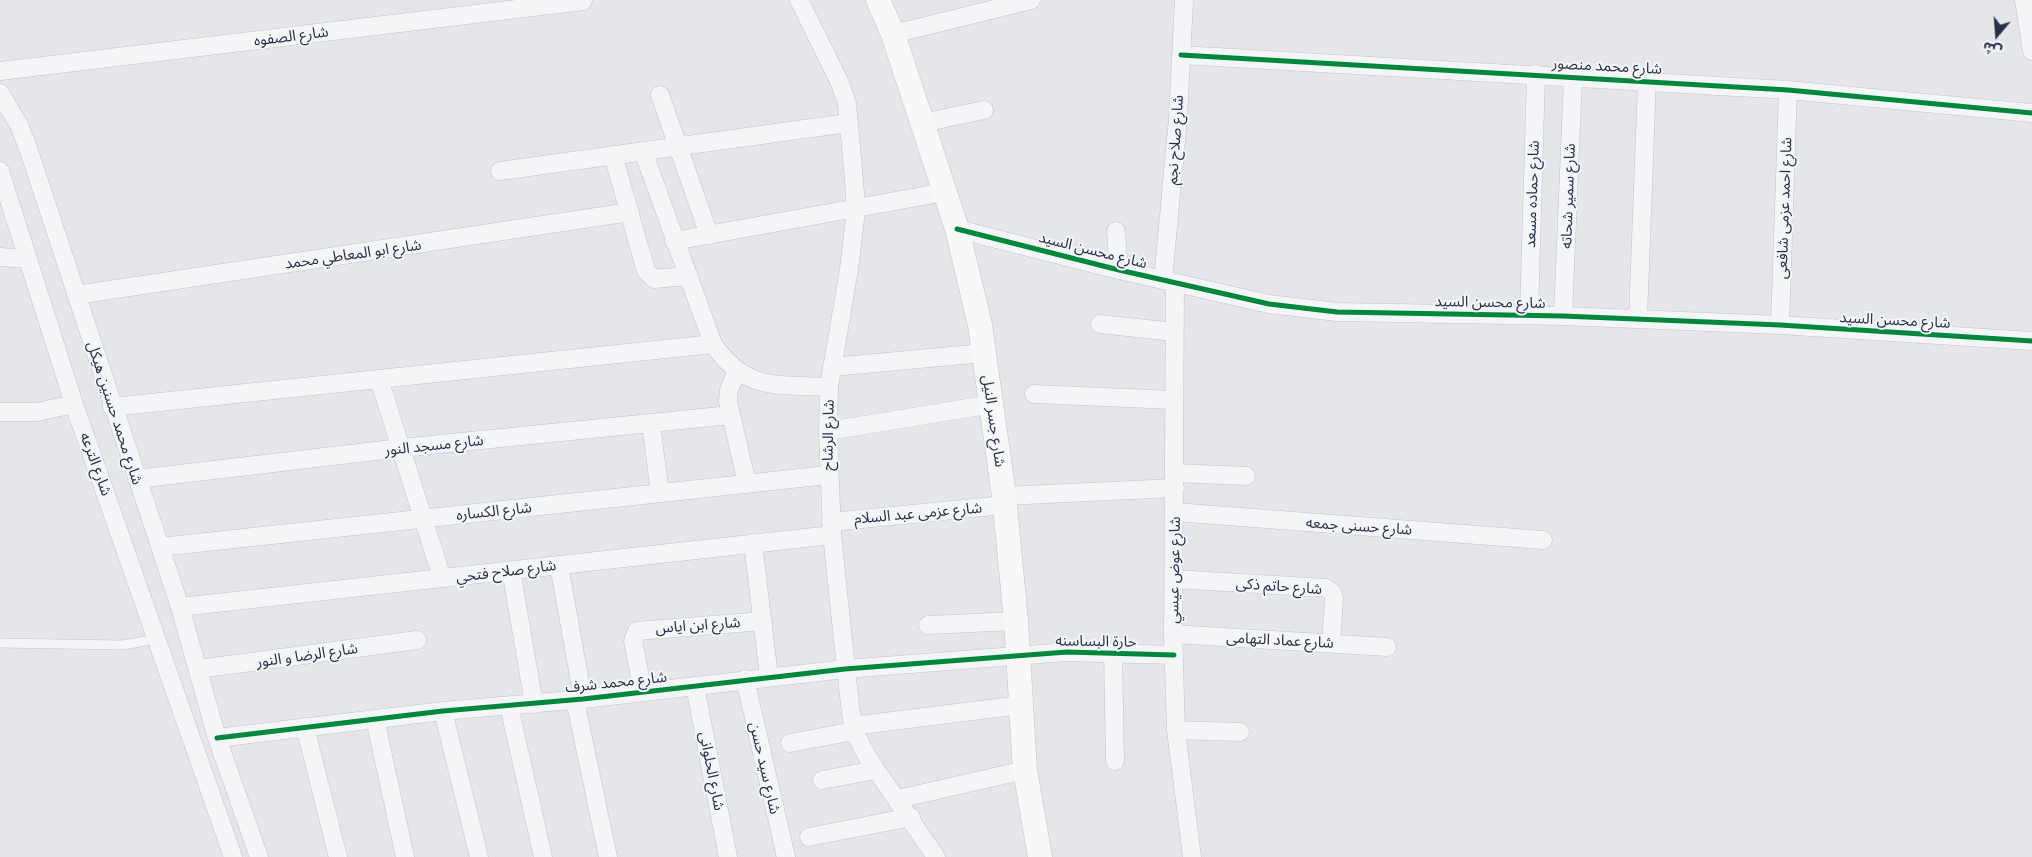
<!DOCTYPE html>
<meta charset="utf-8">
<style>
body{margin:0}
#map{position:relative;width:2032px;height:857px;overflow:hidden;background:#e5e6ea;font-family:Ubuntu,"Noto Sans Arabic",sans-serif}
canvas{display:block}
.north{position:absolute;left:1972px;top:10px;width:50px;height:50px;-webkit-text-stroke:4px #f3f5f9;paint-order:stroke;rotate:198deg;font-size:14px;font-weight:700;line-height:20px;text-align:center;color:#283047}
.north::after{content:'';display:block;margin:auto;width:18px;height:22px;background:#283047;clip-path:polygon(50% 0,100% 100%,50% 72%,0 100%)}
</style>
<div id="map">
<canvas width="2032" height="857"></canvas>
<div class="north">ش</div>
</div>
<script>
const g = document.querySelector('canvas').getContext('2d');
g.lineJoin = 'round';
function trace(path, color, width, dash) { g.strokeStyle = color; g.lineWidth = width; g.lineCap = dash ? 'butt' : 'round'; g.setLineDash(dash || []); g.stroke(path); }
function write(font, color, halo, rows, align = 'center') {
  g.font = font + ' Ubuntu,"Noto Sans Arabic",sans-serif'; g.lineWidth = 4; g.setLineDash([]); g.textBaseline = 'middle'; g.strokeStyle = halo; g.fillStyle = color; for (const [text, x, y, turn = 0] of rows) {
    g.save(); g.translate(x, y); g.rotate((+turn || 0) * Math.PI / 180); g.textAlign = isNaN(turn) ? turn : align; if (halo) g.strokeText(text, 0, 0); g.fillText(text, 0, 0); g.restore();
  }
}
const lane = new Path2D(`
 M 0,643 L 122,645 L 158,639`);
const street = new Path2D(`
 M 799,0 L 839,81 L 847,103 L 855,192 L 855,219 L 849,269 L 829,387 L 828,431 L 832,535 L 850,706 L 854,731 L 868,758 L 936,857
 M 2024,0 L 2032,51
 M 893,34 L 1031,0
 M 1181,55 L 1788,90 L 2032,113
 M 0,71 L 583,1
 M 0,93 L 19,125 L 28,148 L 180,607 L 217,738 L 259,857
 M 660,95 L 709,235
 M 922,123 L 984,110
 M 643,151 L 713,344 C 746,392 777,384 829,387
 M 613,155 L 646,271 L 654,279 L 687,276
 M 0,171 L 74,404 L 233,857
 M 500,171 L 848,123
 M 957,229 L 1119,270 L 1269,304 L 1337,312 L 1563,316 L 1780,325 L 2032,341
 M 1116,231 L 1119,270
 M 674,241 L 945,192
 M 0,257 L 28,259
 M 1163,280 L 1178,118 L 1184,0
 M 1175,283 L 1173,634 L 1176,730 L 1192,857
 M 76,295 L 630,212
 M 1529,314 L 1536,74
 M 1563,316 L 1573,77
 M 1638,319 L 1647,81
 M 1100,324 L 1174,332
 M 1780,325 L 1788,90
 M 832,367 L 984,353
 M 737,371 L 729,390 L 728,401 L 747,484
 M 379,379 L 442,578
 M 1034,394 L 1174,400
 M 112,407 L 713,344
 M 0,412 L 37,412 L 74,404
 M 651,424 L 660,493
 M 828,431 L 992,404
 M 1175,473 L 1246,476
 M 137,479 L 401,448 L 731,415
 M 1004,496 L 1175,488
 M 1175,512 L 1543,540
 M 831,522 L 1004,505
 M 753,543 L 769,677
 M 160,547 L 828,475
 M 559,565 L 583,699
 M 511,570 L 534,704
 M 1174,579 L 1326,588 L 1332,592 L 1334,599 L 1331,643
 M 180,607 L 832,535
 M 928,625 L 1016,621
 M 1173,634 L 1387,647
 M 1113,653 L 1115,761
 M 198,669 L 417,640
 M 745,679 L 786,857
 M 695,686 L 728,857
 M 643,692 L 633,641 L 637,631 L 763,621
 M 575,700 L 608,857
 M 509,706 L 543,857
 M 443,711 L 479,857
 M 375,719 L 405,857
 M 853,726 L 1021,705
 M 305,727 L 338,857
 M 1176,730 L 1240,732
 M 217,738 L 443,711 L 583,699 L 845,669 L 1067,652 L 1174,655
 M 790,743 L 854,731
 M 822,780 L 876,770
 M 898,799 L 1025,770
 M 809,837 L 911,817`);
const secondary = new Path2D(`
 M 878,0 L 893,34 L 957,229 L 980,325 L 1004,496 L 1016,621 L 1025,770 L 1040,857`);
trace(lane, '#c3c4c8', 10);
trace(street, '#c3c4c8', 19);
trace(secondary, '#c3c4c8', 25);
trace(lane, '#f4f5f7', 9);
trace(street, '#f4f5f7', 18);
trace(secondary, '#f8f8f8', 24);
trace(new Path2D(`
 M 1181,55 L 1788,90 L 2032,113
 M 957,229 L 1119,270 L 1269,304 L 1337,312 L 1563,316 L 1780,325 L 2032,341
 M 217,738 L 443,711 L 583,699 L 845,669 L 1067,652 L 1174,655`), '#00873e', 5);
write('15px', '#283047', '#f3f5f9', [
 ["شارع الصفوه",291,36,-7],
 ["شارع محمد منصور",1607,66,3],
 ["شارع صلاح نجم",1175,140,-86],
 ["شارع حماده مسعد",1532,194,-88],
 ["شارع سمير شحاته",1568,196,-88],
 ["شارع احمد عزمى شافعى",1784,208,-88],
 ["شارع محسن السيد",1093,250,14],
 ["شارع ابو المعاطي محمد",353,254,-8],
 ["شارع محسن السيد",1490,302,1],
 ["شارع محسن السيد",1895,320,3],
 ["شارع محمد حسنين هيكل",115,413,72],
 ["شارع جسر النيل",994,421,82],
 ["شارع الرشاح",828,435,-89],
 ["شارع مسجد النور",434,445,-6],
 ["شارع الترعه",96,464,70],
 ["شارع الكساره",494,511,-6],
 ["شارع عزمى عبد السلام",918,513,-5],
 ["شارع حسنى جمعه",1359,526,4],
 ["شارع عوض عيسي",1174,570,-89],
 ["شارع صلاح فتحي",506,571,-7],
 ["شارع حاتم ذكى",1279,586,4],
 ["شارع ابن اياس",698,625,-4],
 ["شارع عماد التهامى",1280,640,3],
 ["حارة البساسنه",1096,641,1],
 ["شارع الرضا و النور",307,655,-8],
 ["شارع محمد شرف",616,682,-6],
 ["شارع سيد حسن",765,768,77],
 ["شارع الحلوانى",712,771,79]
]);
</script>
